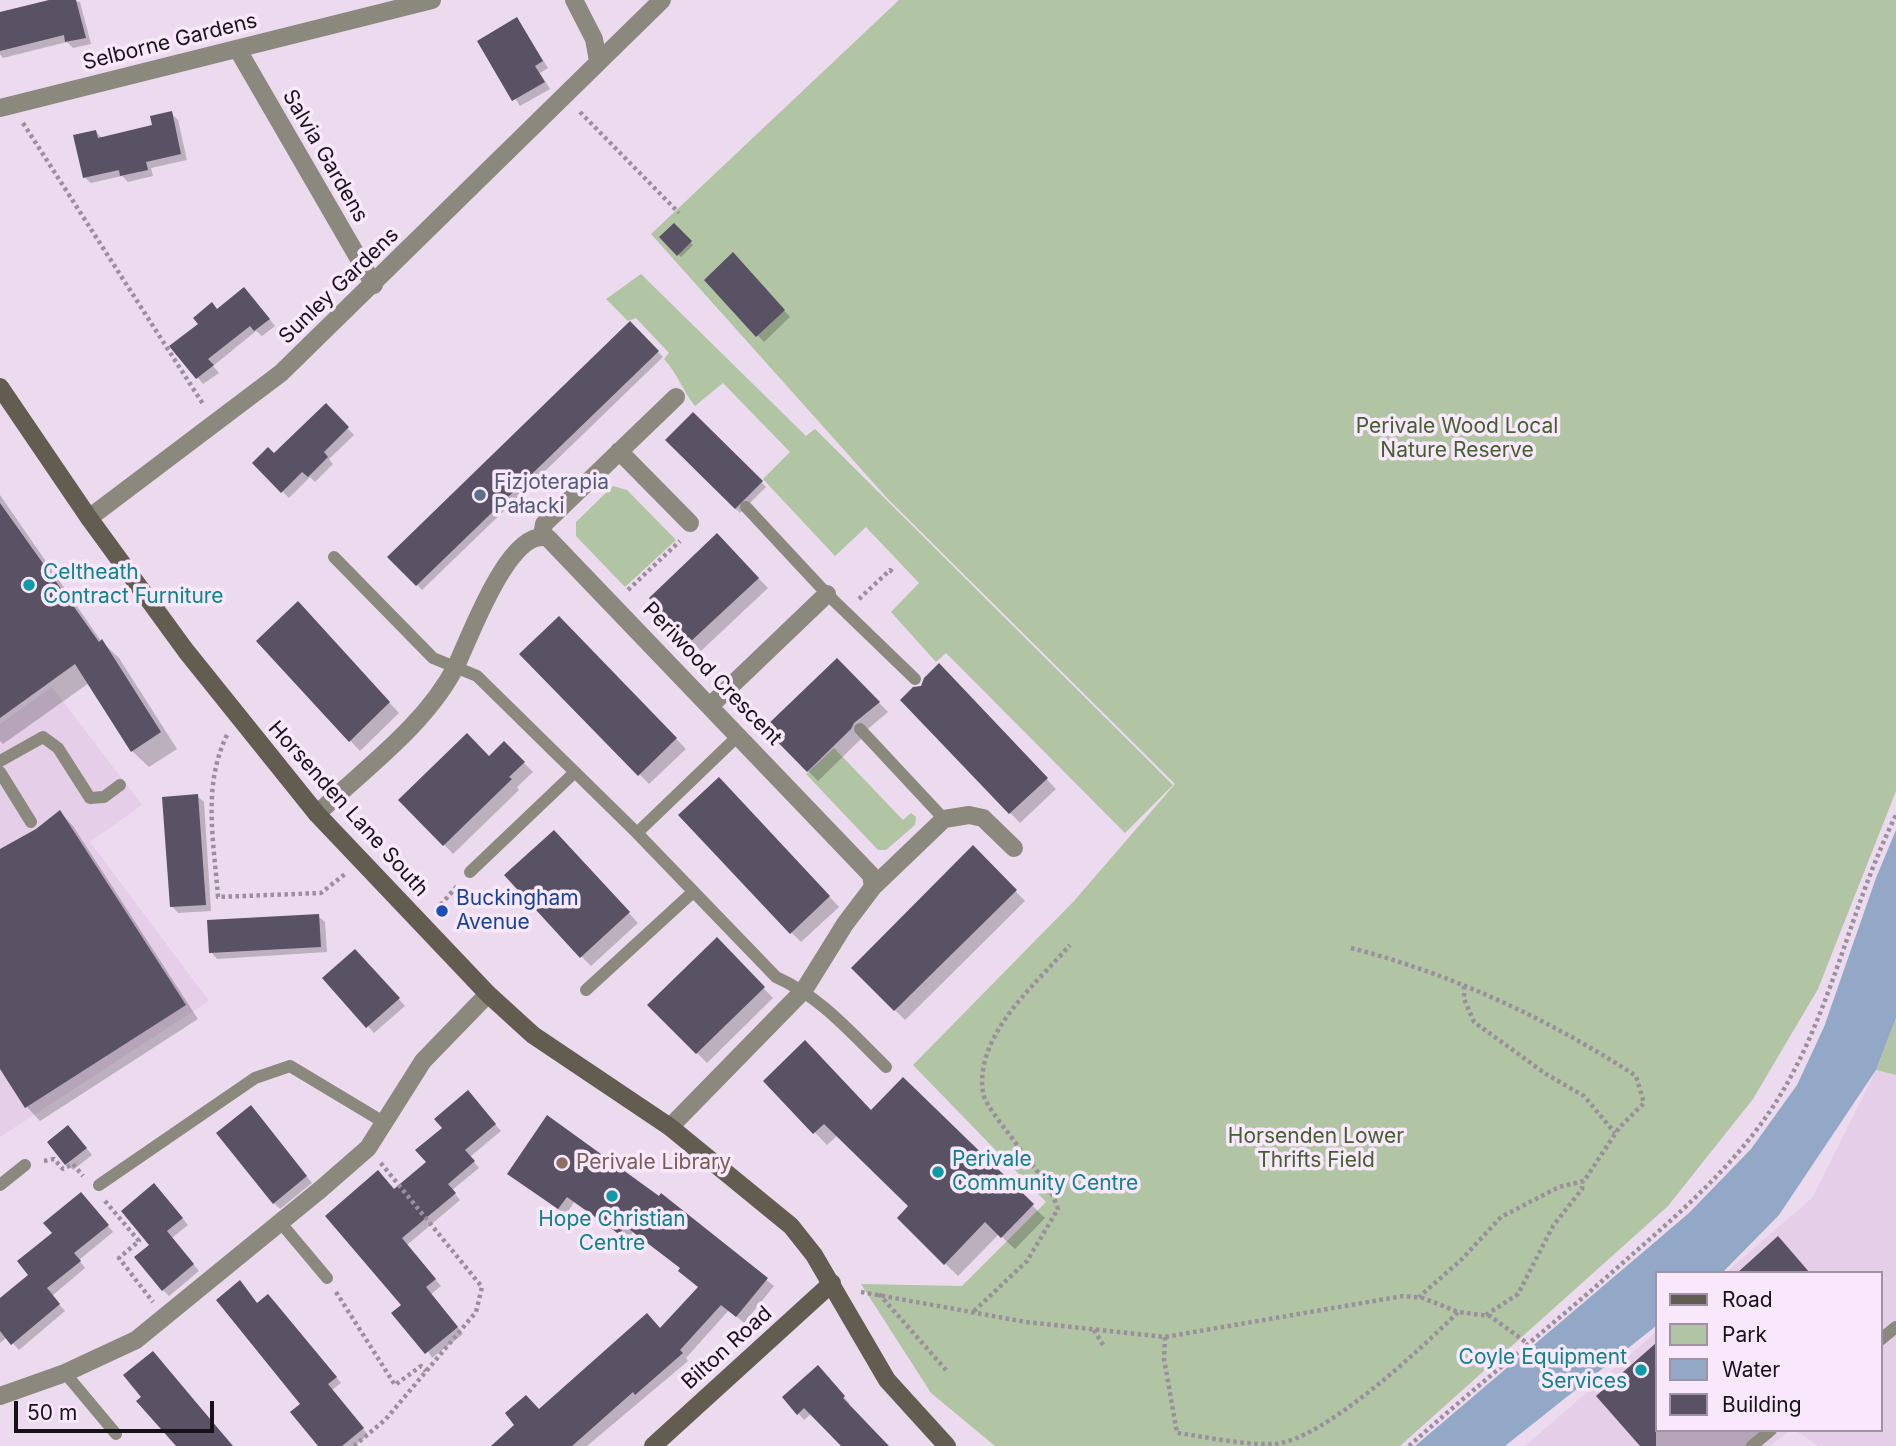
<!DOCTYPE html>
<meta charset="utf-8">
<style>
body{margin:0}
#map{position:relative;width:1896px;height:1446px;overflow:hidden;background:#ecdbee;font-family:Inter,sans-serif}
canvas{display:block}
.legend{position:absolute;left:1655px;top:1271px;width:228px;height:161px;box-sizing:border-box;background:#f9e8fc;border:2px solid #9f92a1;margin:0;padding:9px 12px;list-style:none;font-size:21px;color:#171218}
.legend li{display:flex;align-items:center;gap:14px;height:35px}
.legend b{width:35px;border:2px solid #9f92a1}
.scale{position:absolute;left:14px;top:1401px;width:200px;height:32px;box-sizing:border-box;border:4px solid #171218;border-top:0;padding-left:9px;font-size:21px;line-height:24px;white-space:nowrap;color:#171218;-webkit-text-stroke:5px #f9e8fc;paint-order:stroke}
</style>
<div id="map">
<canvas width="1896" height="1446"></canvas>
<ul class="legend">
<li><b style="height:9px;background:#625d50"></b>Road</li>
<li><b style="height:19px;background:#b1c4a4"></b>Park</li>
<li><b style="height:19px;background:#93a8c6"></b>Water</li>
<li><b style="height:19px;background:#595164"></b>Building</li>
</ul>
<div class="scale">50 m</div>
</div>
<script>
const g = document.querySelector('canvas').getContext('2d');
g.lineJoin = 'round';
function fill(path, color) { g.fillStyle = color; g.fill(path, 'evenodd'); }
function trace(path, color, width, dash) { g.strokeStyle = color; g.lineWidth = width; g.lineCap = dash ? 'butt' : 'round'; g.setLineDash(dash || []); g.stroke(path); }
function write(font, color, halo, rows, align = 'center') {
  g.font = font + ' Inter,sans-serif'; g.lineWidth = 7; g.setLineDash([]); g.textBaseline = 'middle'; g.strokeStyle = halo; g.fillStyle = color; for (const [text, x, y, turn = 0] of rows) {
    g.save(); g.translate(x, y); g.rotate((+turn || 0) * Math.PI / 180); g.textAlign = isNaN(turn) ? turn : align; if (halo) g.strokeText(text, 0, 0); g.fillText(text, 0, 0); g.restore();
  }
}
fill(new Path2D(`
 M 52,687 L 142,805 L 90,842 L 209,1001 L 0,1137 L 0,724 Z
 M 1876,1070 L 1896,1075 L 1896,1446 L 1818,1446 L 1795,1430 L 1880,1430 L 1880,1273 L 1725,1273 L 1812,1198 Z
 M 1656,1332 L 1656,1430 L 1790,1430 L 1770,1446 L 1525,1446 Z`), '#e4cee8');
fill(new Path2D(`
 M 899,0 L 1896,0 L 1896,791 L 1818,989 L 1753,1099 L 1668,1206 L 1400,1446 L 995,1446 L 931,1393 L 861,1284 L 962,1286 L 1046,1202 L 913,1065 L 1074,901 L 1175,784 L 887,498 L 651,234 Z
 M 641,274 L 806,436 L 815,429 L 1173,785 L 1125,833 L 946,653 L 936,662 L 891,612 L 919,583 L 866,527 L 835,556 L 763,479 L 790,452 L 723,383 L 695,406 C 682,390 678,374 664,359 L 669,353 L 636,318 L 628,321 L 606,299 Z
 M 613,486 L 627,490 L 676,540 L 625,587 L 576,536 L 576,522 Z
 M 834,748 L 903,820 L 911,813 L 916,817 L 915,825 L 886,850 L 878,850 L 806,774 Z
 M 1896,1018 L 1896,1075 L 1876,1070 Z`), '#b1c4a4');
fill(new Path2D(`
 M 1896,830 L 1896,1018 L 1876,1070 L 1779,1215 L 1722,1273 L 1656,1273 L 1656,1326 L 1505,1446 L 1415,1446 L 1689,1213 L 1751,1149 L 1797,1085 L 1824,1027 L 1876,878 Z`), '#93a8c6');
fill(new Path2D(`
 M 56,0 L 80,2 L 91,44 L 73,48 L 67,42 L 3,58 L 0,54 L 0,14 Z
 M 517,19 L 548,68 L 540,73 L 550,89 L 520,106 L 479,41 Z
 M 171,113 L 178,120 L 187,160 L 151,168 L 153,176 L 128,182 L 122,176 L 91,183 L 84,177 L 96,132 L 102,138 L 154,127 Z
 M 674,225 L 693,245 L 681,257 L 662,237 Z
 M 733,255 L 790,317 L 764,342 L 706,280 Z
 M 251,296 L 275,326 L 262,336 L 256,331 L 213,366 L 219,373 L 203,384 L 172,346 Z
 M 630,324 L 663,357 L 422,590 L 390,557 Z
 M 325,405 L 354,435 L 329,459 L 333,464 L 315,482 L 310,477 L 289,498 L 254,463 L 274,455 Z
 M 693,414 L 766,487 L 740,513 L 668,440 Z
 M 0,495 L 101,641 L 119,658 L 177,749 L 149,767 L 132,751 L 89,683 L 3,744 L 0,741 Z
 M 717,536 L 768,588 L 701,651 L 651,598 Z
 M 307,613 L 399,713 L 360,751 L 258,641 Z
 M 559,618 L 686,749 L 649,784 L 521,654 Z
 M 837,660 L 888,712 L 863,733 L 861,739 L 818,781 L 766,728 Z
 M 939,666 L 1056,789 L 1020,823 L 902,700 L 922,687 Z
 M 504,743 L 533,772 L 517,787 L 519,790 L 453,854 L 401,800 L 489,758 Z
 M 729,789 L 839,907 L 801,942 L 791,932 Z
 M 197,796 L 204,802 L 211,911 L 178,913 L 172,906 Z
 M 60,812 L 73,826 L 198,1019 L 40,1121 L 27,1107 L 0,1066 L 0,851 L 37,831 Z
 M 563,842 L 638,923 L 591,966 L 581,956 Z
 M 973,848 L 1025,901 L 905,1020 L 853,968 Z
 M 318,916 L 325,922 L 327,952 L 217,959 L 211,952 Z
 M 717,940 L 773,998 L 707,1063 L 650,1005 Z
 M 362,957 L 405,1006 L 374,1033 L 325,978 Z
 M 903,1079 L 1045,1218 L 1015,1249 L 999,1234 L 958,1276 L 899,1218 L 910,1206 L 838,1135 L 827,1145 L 765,1081 L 872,1112 Z
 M 474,1099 L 501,1131 L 470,1157 L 479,1168 L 452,1190 L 460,1200 L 407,1245 L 441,1286 L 431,1294 L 463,1334 L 432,1358 L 403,1306 L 394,1191 L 428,1162 L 444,1128 Z
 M 257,1114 L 312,1183 L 280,1209 L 274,1203 Z
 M 74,1133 L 92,1155 L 73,1170 L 49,1143 Z
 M 509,1174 L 659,1198 L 661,1196 L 774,1286 L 744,1323 L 729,1310 L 686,1358 L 688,1361 L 587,1446 L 501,1446 L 539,1411 L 661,1330 L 700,1288 L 682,1269 L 633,1232 L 627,1240 L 574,1202 L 566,1215 Z
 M 161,1192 L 188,1225 L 172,1238 L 199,1271 L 169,1296 L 163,1290 L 152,1245 Z
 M 87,1200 L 113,1232 L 79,1260 L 85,1268 L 52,1296 L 65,1311 L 19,1350 L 7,1337 L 0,1343 L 0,1301 L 31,1275 L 54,1234 Z
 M 274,1301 L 341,1383 L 332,1390 L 368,1435 L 354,1446 L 321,1446 L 258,1304 Z
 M 1656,1345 L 1656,1430 L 1777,1430 L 1759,1446 L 1642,1446 L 1598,1396 Z
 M 824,1374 L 850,1404 L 848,1406 L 887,1446 L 843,1446 L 812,1413 L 804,1420 L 798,1413 Z`), '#0003');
fill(new Path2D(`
 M 49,0 L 76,0 L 86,38 L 65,42 L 64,35 L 0,51 L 0,12 Z
 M 517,17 L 543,61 L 535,66 L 545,82 L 512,101 L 477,41 Z
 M 172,111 L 181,154 L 146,162 L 148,170 L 120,176 L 119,170 L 83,178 L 73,135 L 96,130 L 98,138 L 152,125 L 150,116 Z
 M 674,223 L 692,241 L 677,256 L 659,237 Z
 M 733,252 L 785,310 L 756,337 L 704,280 Z
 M 244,287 L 270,319 L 254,331 L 250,326 L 208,359 L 214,365 L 196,379 L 169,346 L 198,324 L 193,318 L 212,302 L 217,309 Z
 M 630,321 L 659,351 L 416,586 L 387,557 Z
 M 326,403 L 349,427 L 324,452 L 328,457 L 308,477 L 302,472 L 281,493 L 252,463 L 268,447 L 274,453 Z
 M 693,412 L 763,481 L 735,509 L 665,440 Z
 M 0,503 L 99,642 L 102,639 L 161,732 L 131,752 L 75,664 L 0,718 Z
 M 717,533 L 759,578 L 690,642 L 649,598 Z
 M 298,601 L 390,702 L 349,742 L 256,641 Z
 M 559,616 L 677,738 L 638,776 L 519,654 Z
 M 837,658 L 880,702 L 854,723 L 851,729 L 807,772 L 764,728 Z
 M 939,663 L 1048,778 L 1009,814 L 900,700 L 913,687 L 921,686 L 924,678 Z
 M 467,733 L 489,756 L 504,741 L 525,762 L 509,777 L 512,779 L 443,846 L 398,800 Z
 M 719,777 L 830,896 L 790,934 L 678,815 Z
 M 198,794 L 206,905 L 170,907 L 162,797 Z
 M 60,810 L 186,1005 L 25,1108 L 0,1069 L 0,849 L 36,829 Z
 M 554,830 L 630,912 L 580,958 L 504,875 Z
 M 973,845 L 1017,890 L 894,1011 L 851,968 Z
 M 319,914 L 321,947 L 209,953 L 207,920 Z
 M 717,937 L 765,987 L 696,1054 L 647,1005 Z
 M 355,949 L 400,998 L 366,1028 L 322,978 Z
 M 805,1040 L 871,1110 L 903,1077 L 1034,1204 L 1001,1238 L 985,1222 L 944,1265 L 897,1218 L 908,1206 L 824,1124 L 813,1134 L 763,1081 Z
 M 468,1090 L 496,1124 L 465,1150 L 475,1161 L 448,1184 L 456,1193 L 402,1238 L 436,1279 L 426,1287 L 458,1327 L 425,1354 L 391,1313 L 401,1305 L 325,1216 L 378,1170 L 394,1189 L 426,1162 L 415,1150 L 442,1128 L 434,1119 Z
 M 251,1105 L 307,1176 L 273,1204 L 216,1133 Z
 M 547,1115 L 659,1196 L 661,1193 L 768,1278 L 736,1317 L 721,1305 L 680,1350 L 683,1353 L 635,1395 L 633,1392 L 572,1446 L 491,1446 L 514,1425 L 505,1413 L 526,1395 L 539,1409 L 647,1313 L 660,1328 L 698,1287 L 678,1271 L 680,1268 L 625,1226 L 619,1234 L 567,1197 L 558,1209 L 507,1174 Z
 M 68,1125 L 87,1148 L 65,1165 L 47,1142 Z
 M 154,1183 L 183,1218 L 167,1231 L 194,1264 L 162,1291 L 134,1257 L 149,1245 L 121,1211 Z
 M 81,1192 L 109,1225 L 74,1253 L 81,1261 L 47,1288 L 60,1304 L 11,1345 L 0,1331 L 0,1298 L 28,1275 L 17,1261 L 52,1233 L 43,1223 Z
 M 1778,1236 L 1810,1273 L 1737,1273 Z
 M 240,1280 L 257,1303 L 268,1294 L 337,1377 L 328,1384 L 364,1428 L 342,1446 L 318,1446 L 290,1412 L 300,1404 L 216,1300 Z
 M 1656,1343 L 1656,1446 L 1640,1446 L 1596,1396 Z
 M 153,1351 L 200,1407 L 233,1446 L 176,1446 L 136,1401 L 141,1397 L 123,1375 Z
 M 818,1365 L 845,1396 L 843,1398 L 889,1446 L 841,1446 L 804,1408 L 797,1415 L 782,1397 Z`), '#595164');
trace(new Path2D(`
 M 580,112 L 679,213
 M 23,123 L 203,404
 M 628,590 L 680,541
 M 859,599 L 890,570 L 895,574
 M 227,735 C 202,786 214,842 218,897 L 321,893 L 345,874
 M 436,910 L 458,885
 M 1351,948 C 1452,974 1549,1019 1636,1076 L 1644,1103 L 1619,1128 L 1584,1181 L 1559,1187 L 1501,1217 L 1461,1260 L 1419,1297
 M 1464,986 L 1464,999 L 1474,1022 L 1546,1074 L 1584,1096 L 1615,1133
 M 44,1161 L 54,1159 L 63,1169 L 73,1164 L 83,1176
 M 105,1201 L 139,1241 L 119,1258 L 153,1302
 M 336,1292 L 395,1385 L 421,1366 L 426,1371
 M 861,1292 L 1026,1322 L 1165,1337 L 1403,1296 L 1423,1298 L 1458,1312 L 1490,1316 L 1527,1343
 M 879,1294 L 946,1370
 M 974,1311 L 1027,1261 L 1058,1209 C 1047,1177 1033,1169 1015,1142 C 1007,1131 985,1105 983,1093 C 974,1035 1036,984 1070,945
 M 1486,1315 L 1518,1294 L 1553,1226 L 1582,1189 L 1583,1181
 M 1094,1330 L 1103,1345
 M 1165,1337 L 1164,1359 L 1177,1433 C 1208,1437 1242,1445 1273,1444 C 1322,1442 1423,1347 1458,1312
 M 354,1446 L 386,1419 L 476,1312 L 482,1287 L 380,1162
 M 1409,1446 C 1480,1383 1555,1323 1626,1260 C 1682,1211 1742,1159 1781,1094 C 1833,1007 1851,906 1896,815`), '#9b8f9d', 4.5, [3.5, 3.5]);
trace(new Path2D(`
 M 746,507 L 827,594 L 915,679
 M 334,557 L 433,658 L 477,676 L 637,833 L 776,977 C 821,997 851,1033 886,1067
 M 860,729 L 944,819
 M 0,761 L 43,737 L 58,748 L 90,798 L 104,797 L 120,785
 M 0,772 L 31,822
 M 637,833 L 739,735
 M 470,872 L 575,772
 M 586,990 L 693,892
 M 0,1185 L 25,1165
 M 99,1185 L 255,1078 L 290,1066 L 385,1123
 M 280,1222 L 327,1278
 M 1880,1340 L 1896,1327
 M 65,1373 L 116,1434
 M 1752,1446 L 1771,1430`), '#8b887e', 12);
trace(new Path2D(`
 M 574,0 L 594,39 L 598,61
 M 238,50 L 374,285
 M 0,108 L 432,0
 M 619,451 L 690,523
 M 89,518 L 281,373 L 662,0
 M 542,536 L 544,524 L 676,397
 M 711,705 L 827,594
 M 317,814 C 364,769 426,725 456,666 C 469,640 509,526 548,538 L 871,875 L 873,887 L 845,924 L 804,990 L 670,1127
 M 873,887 L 944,819 L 969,815 L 983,818 L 1014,848
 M 0,1396 L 65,1373 L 136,1340 L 321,1189 L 368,1148 L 423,1061 L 488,994`), '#8b887e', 18);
trace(new Path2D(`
 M 0,387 L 89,518 L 186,651 L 317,814 L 488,994 L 533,1035 L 670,1127 L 791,1226 L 814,1255 L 887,1380 L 947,1446
 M 653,1446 L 832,1283`), '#625d50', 18);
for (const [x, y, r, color] of [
 [480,495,7,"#5c6f8a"],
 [29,585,7,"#0f9aa8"],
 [442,911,7,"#1a4fb4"],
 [562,1163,7,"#8d6e63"],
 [938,1172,7,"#0f9aa8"],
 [612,1196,7,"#0f9aa8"],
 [1641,1370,7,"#0f9aa8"]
]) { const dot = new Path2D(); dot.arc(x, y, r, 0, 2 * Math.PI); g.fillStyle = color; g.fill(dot); trace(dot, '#f9e8fc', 2.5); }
write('21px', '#171218', '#f9e8fc', [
 ["Selborne Gardens",170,42,-14],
 ["Salvia Gardens",325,156,60],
 ["Sunley Gardens",339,286,-44],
 ["Periwood Crescent",712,674,46],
 ["Horsenden Lane South",348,809,48],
 ["Bilton Road",727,1348,-42]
]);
write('21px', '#445f2f', '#f9e8fc', [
 ["Perivale Wood Local",1457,427],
 ["Nature Reserve",1457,451],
 ["Horsenden Lower",1316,1137],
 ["Thrifts Field",1316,1161]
]);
write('21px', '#4e5e75', '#f9e8fc', [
 ["Fizjoterapia",494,483],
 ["Pałacki",494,507]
], 'left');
write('21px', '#0d838f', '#f9e8fc', [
 ["Celtheath",43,573],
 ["Contract Furniture",43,597],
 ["Perivale",952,1160],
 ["Community Centre",952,1184],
 ["Hope Christian",612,1220,"center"],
 ["Centre",612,1244,"center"],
 ["Coyle Equipment",1627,1358,"right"],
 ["Services",1627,1382,"right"]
], 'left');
write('21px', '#164399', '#f9e8fc', [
 ["Buckingham",456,899],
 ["Avenue",456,923]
], 'left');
write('21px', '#785e54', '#f9e8fc', [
 ["Perivale Library",576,1163]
], 'left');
</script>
